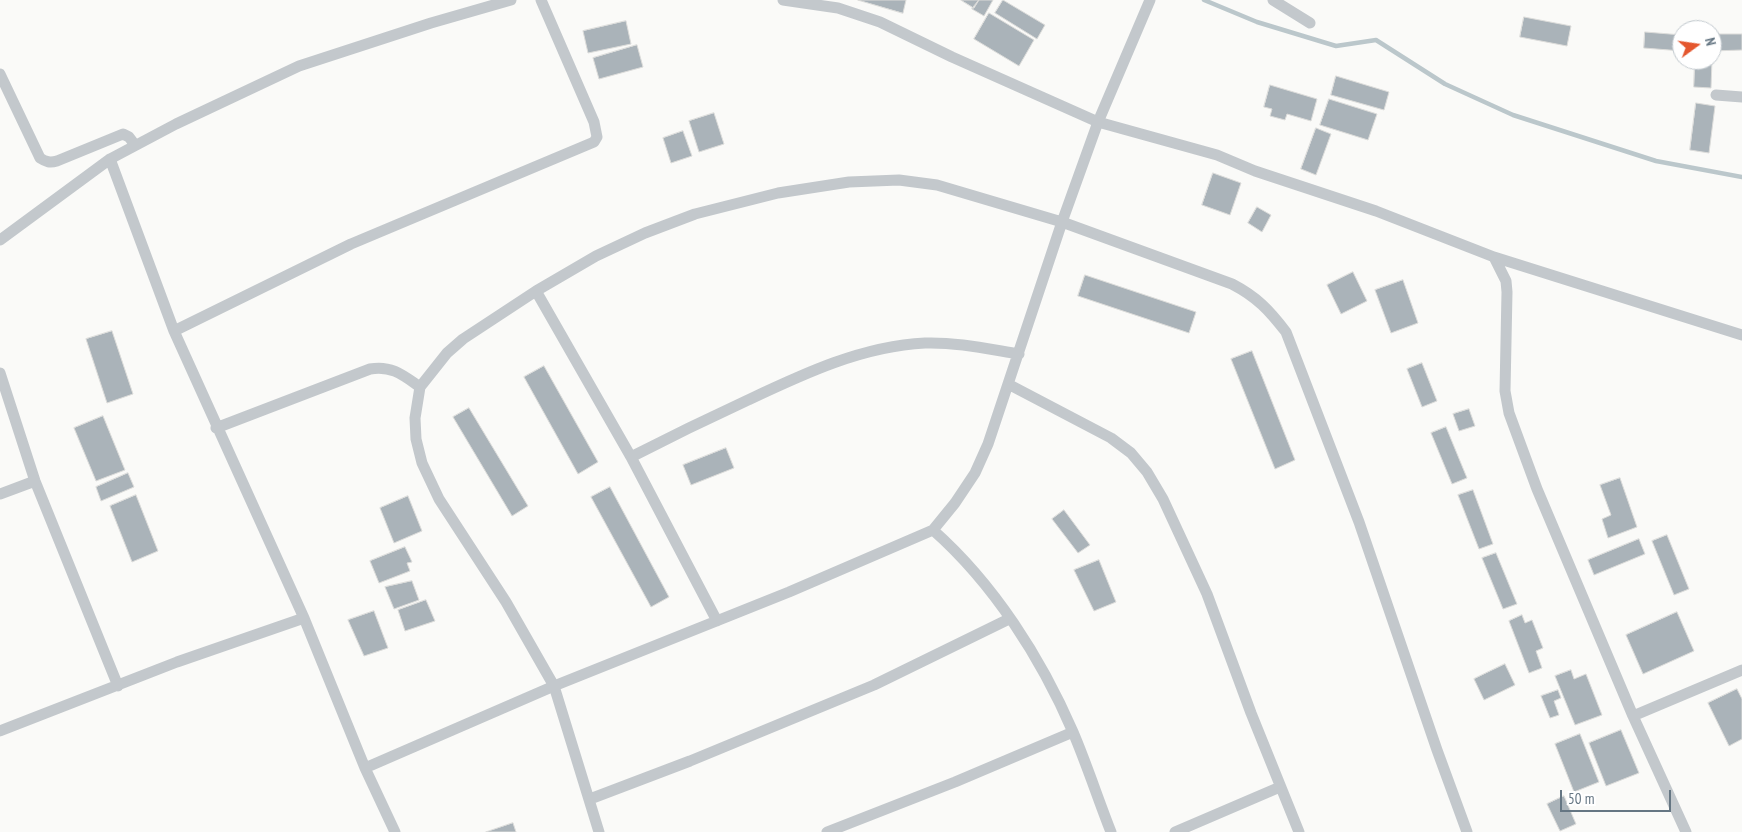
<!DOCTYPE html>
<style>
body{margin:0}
#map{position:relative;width:1742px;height:832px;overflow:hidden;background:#fafaf8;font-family:"PT Sans Narrow",sans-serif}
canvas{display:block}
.north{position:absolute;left:1672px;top:20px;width:50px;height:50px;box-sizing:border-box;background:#fff;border:1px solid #c1c8cd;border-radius:50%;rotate:76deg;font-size:14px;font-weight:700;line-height:20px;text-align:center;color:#657683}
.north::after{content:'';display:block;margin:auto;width:18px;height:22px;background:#e4572e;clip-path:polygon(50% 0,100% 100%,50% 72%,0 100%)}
.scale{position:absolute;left:1560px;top:790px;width:111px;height:22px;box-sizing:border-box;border:2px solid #657683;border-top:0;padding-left:6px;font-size:15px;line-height:18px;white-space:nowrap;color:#657683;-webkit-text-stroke:4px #fff;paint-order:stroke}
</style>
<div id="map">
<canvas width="1742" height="832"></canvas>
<div class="north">N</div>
<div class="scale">50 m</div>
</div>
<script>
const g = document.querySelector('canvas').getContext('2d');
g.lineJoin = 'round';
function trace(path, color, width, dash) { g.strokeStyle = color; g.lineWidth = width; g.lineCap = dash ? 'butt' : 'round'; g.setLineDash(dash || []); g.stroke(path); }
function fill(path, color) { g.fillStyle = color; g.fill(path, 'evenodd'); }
trace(new Path2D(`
 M 1204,0 L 1257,22 L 1336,46 L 1376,40 L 1445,84 L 1513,115 L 1656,161 L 1742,177`), '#bbc7cb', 4.5);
const building = new Path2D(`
 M 858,0 L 906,0 L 903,13 Z
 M 961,0 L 979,0 L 974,8 Z
 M 979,0 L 993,0 L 984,16 L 972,9 Z
 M 1003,0 L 1045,25 L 1037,39 L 995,13 Z
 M 989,13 L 1034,40 L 1019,66 L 974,39 Z
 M 1524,17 L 1571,26 L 1567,46 L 1520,37 Z
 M 626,21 L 631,44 L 588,53 L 583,31 Z
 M 1645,32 L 1682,35 L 1682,51 L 1644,48 Z
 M 1712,34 L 1742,34 L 1742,50 L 1712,51 Z
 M 637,45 L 643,67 L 599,79 L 593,58 Z
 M 1695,60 L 1712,60 L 1711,88 L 1694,87 Z
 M 1336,76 L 1389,92 L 1384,110 L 1331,95 Z
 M 1270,85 L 1317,99 L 1311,121 L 1287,114 L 1285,120 L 1270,116 L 1272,109 L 1264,107 Z
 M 1329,99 L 1377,114 L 1368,140 L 1320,125 Z
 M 1696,103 L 1715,106 L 1709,153 L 1690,150 Z
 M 714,113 L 724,144 L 699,152 L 689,121 Z
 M 1316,128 L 1331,134 L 1316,175 L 1301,169 Z
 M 683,131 L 692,156 L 671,163 L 663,138 Z
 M 1213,173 L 1241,183 L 1230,215 L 1202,205 Z
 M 1257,207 L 1271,215 L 1262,232 L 1248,223 Z
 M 1353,272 L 1367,301 L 1341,314 L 1327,285 Z
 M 1085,275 L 1196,312 L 1189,333 L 1078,296 Z
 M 1403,280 L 1418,323 L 1391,333 L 1375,290 Z
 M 112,331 L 133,394 L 107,403 L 86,339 Z
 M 1252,351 L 1295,460 L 1275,469 L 1231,359 Z
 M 1422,363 L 1437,401 L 1422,407 L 1407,369 Z
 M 544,366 L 598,462 L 578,474 L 524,377 Z
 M 469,408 L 528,506 L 512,516 L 453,417 Z
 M 1469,409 L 1475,426 L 1459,431 L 1453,414 Z
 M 103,416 L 125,470 L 96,481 L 74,428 Z
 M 1446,427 L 1467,478 L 1452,484 L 1431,433 Z
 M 726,448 L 734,468 L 691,485 L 683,465 Z
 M 128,473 L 134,487 L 101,501 L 96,487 Z
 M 1620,478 L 1637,527 L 1608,538 L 1602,519 L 1611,515 L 1600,485 Z
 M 610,487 L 669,597 L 651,607 L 591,497 Z
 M 1473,490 L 1493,544 L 1479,549 L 1458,495 Z
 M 136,495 L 158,551 L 132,562 L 110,506 Z
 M 408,496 L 422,531 L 394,543 L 380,508 Z
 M 1064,510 L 1090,545 L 1078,553 L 1052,519 Z
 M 1667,535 L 1689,589 L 1674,595 L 1652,541 Z
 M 1639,539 L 1645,554 L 1594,575 L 1588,560 Z
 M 405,547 L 412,562 L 407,563 L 410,571 L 379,583 L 370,561 Z
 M 1496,553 L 1517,604 L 1503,609 L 1482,558 Z
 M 1099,560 L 1116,602 L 1094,611 L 1074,570 Z
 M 412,581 L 419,600 L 394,609 L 385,587 Z
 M 426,600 L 435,621 L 405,631 L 398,610 Z
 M 374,611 L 388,648 L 364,656 L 348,620 Z
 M 1677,612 L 1694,651 L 1643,674 L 1626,635 Z
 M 1522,615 L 1525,623 L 1532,620 L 1543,648 L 1536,651 L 1542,668 L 1529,673 L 1509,621 Z
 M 1505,664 L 1515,685 L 1484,700 L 1474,679 Z
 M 1571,670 L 1574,679 L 1586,674 L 1602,715 L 1575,725 L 1555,676 Z
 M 1737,689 L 1742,699 L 1742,739 L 1729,746 L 1708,703 Z
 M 1558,690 L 1561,698 L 1554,701 L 1559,715 L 1550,718 L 1541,696 Z
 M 1621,730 L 1639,773 L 1606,786 L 1589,743 Z
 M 1580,734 L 1599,782 L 1574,792 L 1555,744 Z
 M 1564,796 L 1576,824 L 1560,831 L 1547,804 Z
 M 513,823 L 516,832 L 486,832 Z`);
fill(building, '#aab3b9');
trace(building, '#dcdcda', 1);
trace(new Path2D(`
 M 783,0 L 838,8 L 880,22 L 952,57 L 1098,122 L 1217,155 L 1255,171 L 1376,211 L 1494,257 L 1742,335
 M 1273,0 L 1310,23
 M 0,74 L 40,158 C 46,162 50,163 57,161 L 123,134 L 129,137 L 135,145
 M 1716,95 L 1742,97
 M 110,159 L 174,331 L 304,618 L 365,768 L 395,832
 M 0,240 L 110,159 L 176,124 L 299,66 L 431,23 L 511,0
 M 1494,257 L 1506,281 L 1507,292 L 1505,391 L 1509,413 L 1537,489 L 1633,716 L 1686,832
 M 536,291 L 631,457 L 717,621
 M 174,331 L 351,244 L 594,142 L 597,137 L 594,122 L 541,0
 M 0,373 L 35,481 L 118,686
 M 1008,384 L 1111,438 L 1131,453 L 1147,472 L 1163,499 L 1207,594 L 1251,713 L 1299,832
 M 420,387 L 415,418 L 416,439 L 422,463 L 439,499 L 506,602 L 554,686 L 599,832
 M 216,428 L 370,369 C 391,365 403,375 420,387 L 447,353 L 463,339 L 536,291 L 596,256 L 645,233 L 695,214 L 778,193 L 849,182 L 899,180 L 937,185 L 1062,222 L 1232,284 C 1257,297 1269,310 1286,332 L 1359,522 L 1437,750 L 1467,832
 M 631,457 C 670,437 709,418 748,400 C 803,374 862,346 925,343 C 956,342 988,349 1019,354
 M 0,494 L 35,481
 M 933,530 C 994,584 1041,658 1073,732 C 1087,765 1098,799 1111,832
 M 1633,716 L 1742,670
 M 0,731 L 177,662 L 304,618
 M 365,768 L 554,686 L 789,592 L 933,530 L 955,503 L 975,473 L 988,444 L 1062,222 L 1098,122 L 1150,0
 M 590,799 L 690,761 L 874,685 L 1009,619
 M 827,832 L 955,782 L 1073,732
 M 1175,832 L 1280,787`), '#c3c8cc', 11);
</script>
